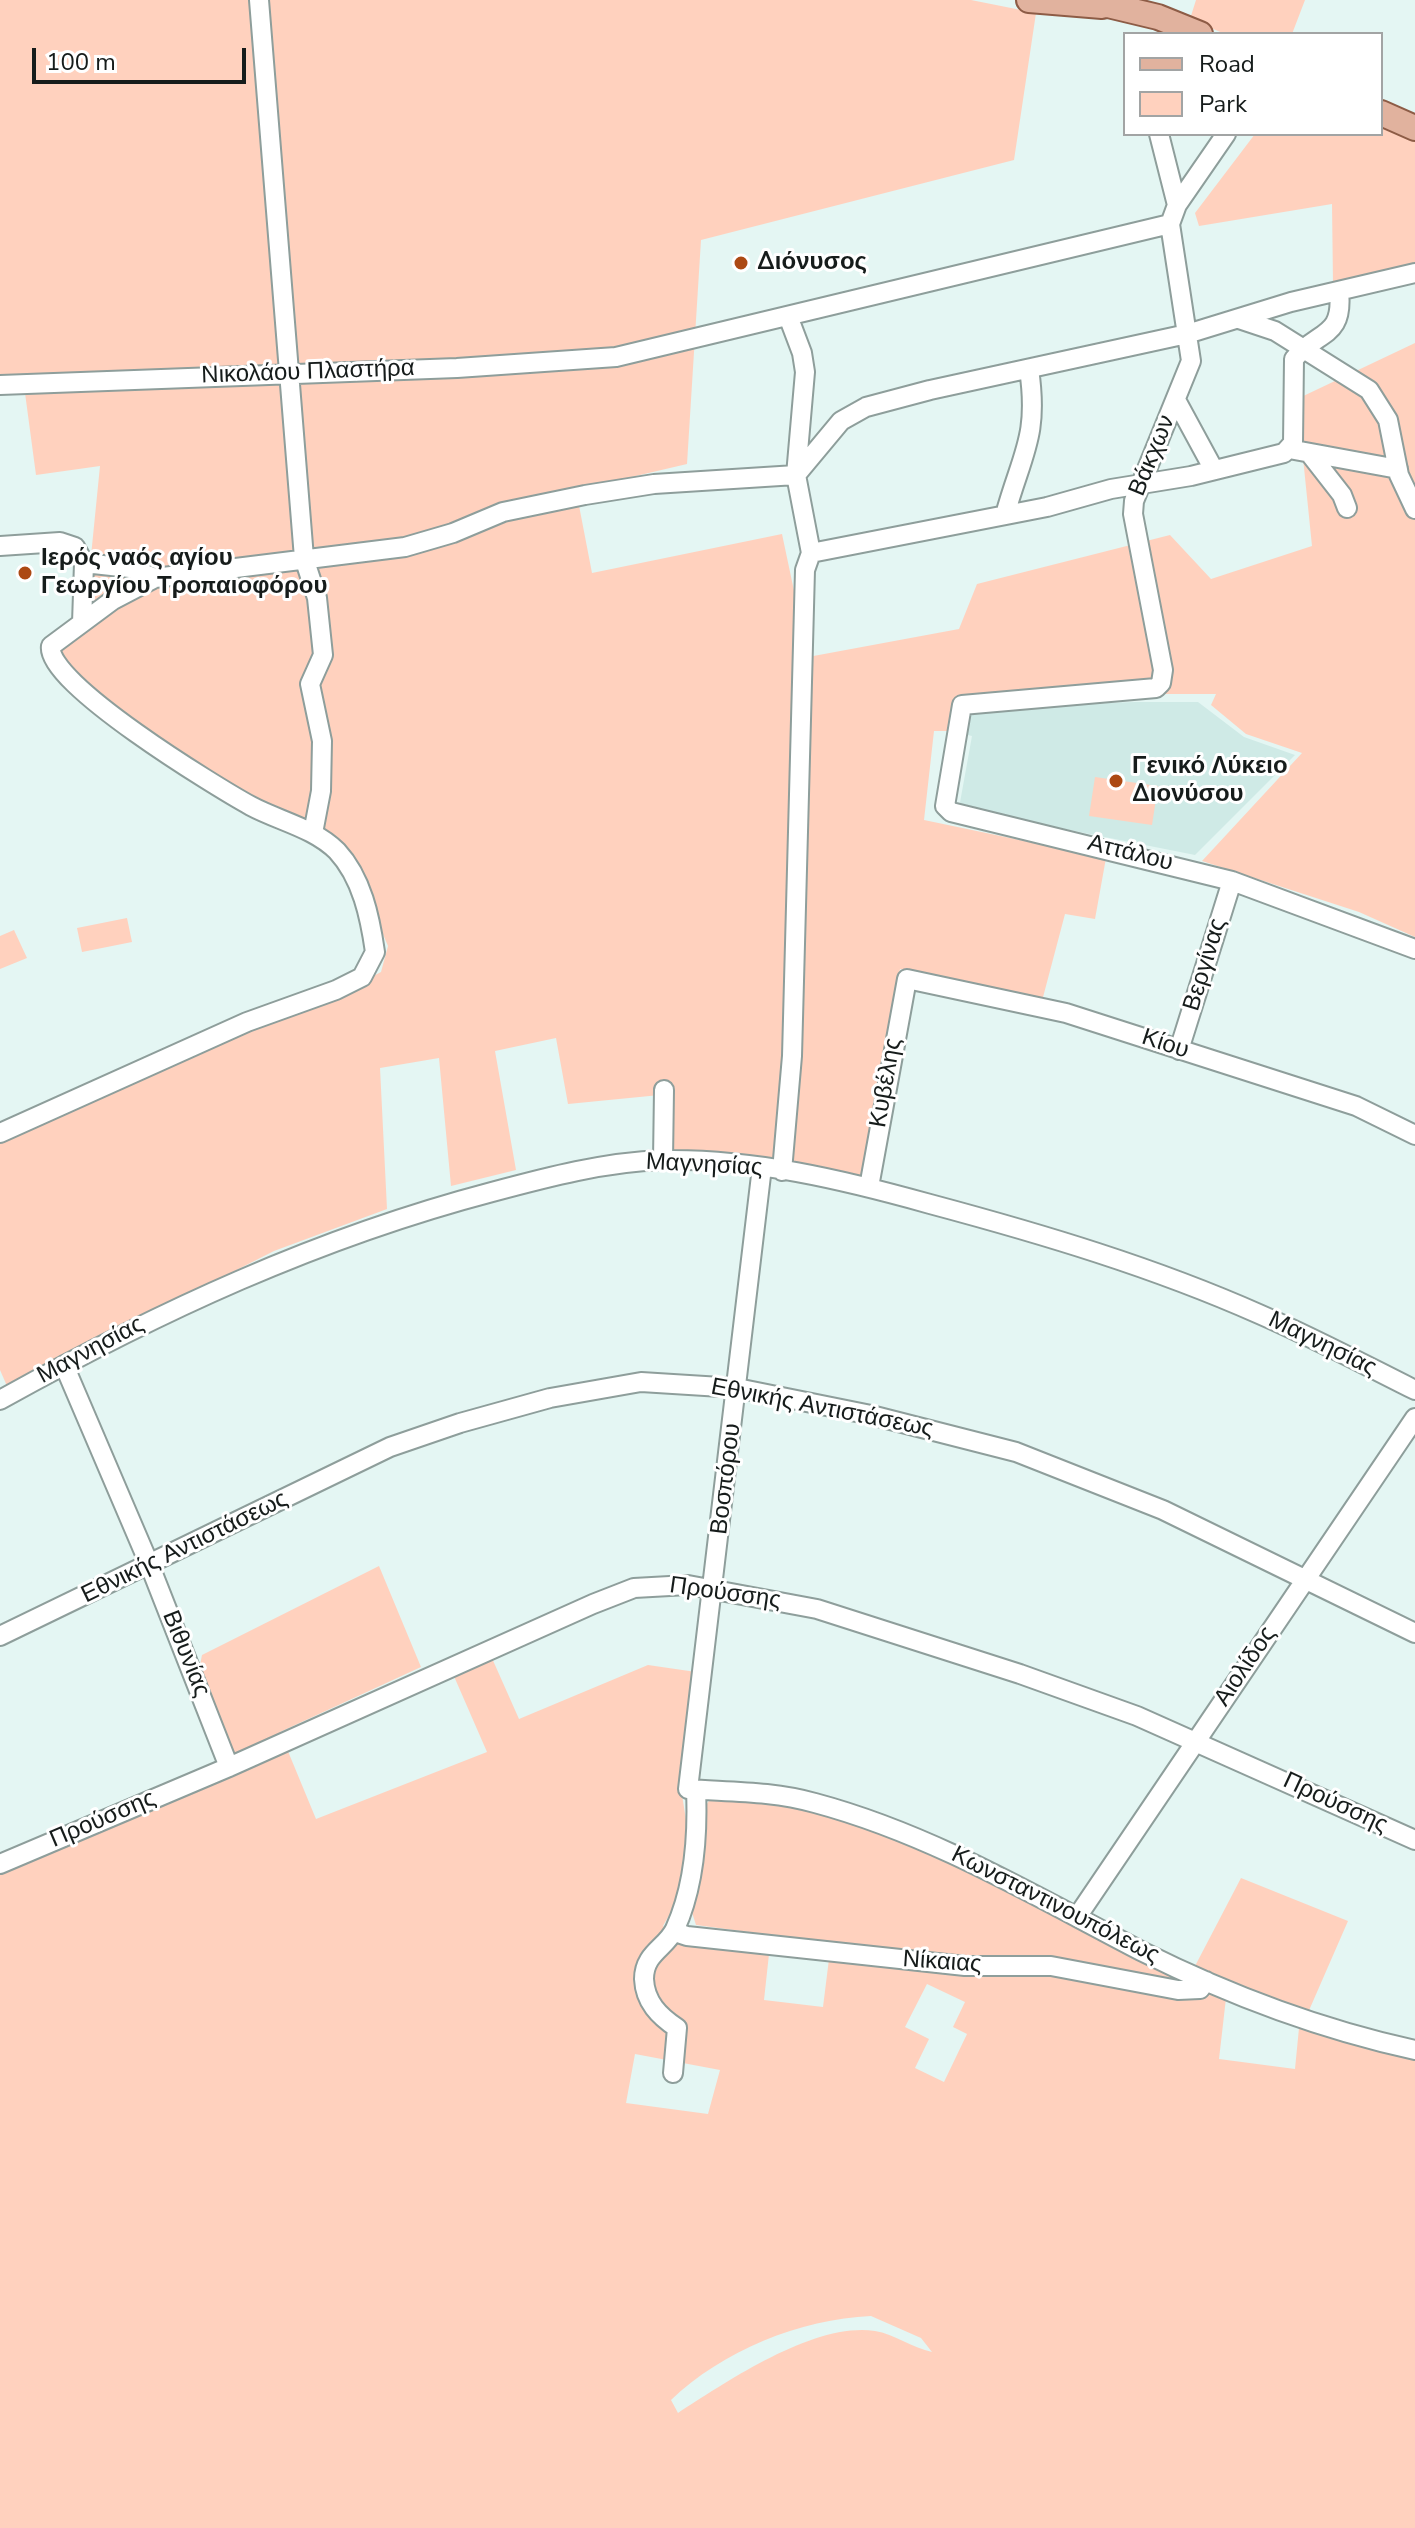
<!DOCTYPE html>
<meta charset="utf-8">
<style>
body{margin:0}
#map{position:relative;width:1415px;height:2528px;overflow:hidden;background:#e4f6f3;font-family:"Nunito Sans",sans-serif}
canvas{display:block}
.legend{position:absolute;left:1123px;top:32px;width:260px;height:104px;box-sizing:border-box;background:#fff;border:2px solid #a2a4a4;margin:0;padding:10px 14px;list-style:none;font-size:24px;color:#161c1b}
.legend li{display:flex;align-items:center;gap:16px;height:40px}
.legend b{width:40px;border:2px solid #a2a4a4}
.scale{position:absolute;left:32px;top:48px;width:214px;height:36px;box-sizing:border-box;border:4px solid #161c1b;border-top:0;padding-left:10px;font-size:24px;line-height:28px;white-space:nowrap;color:#161c1b;-webkit-text-stroke:6px #fff;paint-order:stroke}
</style>
<div id="map">
<canvas width="1415" height="2528"></canvas>
<ul class="legend">
<li><b style="height:10px;background:#e1b29e"></b>Road</li>
<li><b style="height:22px;background:#ffd1be"></b>Park</li>
</ul>
<div class="scale">100 m</div>
</div>
<script>
const g = document.querySelector('canvas').getContext('2d');
g.lineJoin = 'round';
function fill(path, color) { g.fillStyle = color; g.fill(path, 'evenodd'); }
function trace(path, color, width, dash) { g.strokeStyle = color; g.lineWidth = width; g.lineCap = dash ? 'butt' : 'round'; g.setLineDash(dash || []); g.stroke(path); }
function write(font, color, halo, rows, align = 'center') {
  g.font = font + ' "Nunito Sans",sans-serif'; g.lineWidth = 6; g.setLineDash([]); g.textBaseline = 'middle'; g.strokeStyle = halo; g.fillStyle = color; for (const [text, x, y, turn = 0] of rows) {
    g.save(); g.translate(x, y); g.rotate((+turn || 0) * Math.PI / 180); g.textAlign = isNaN(turn) ? turn : align; if (halo) g.strokeText(text, 0, 0); g.fillText(text, 0, 0); g.restore();
  }
}
fill(new Path2D(`
 M 1135,702 L 1198,702 L 1244,737 L 1295,755 L 1195,855 L 959,808 L 972,736 L 963,734 L 970,708 Z`), '#cfeae6');
fill(new Path2D(`
 M 0,0 L 971,0 L 1036,13 L 1014,160 L 701,240 L 687,464 L 576,490 L 592,573 L 782,534 L 808,657 L 959,629 L 977,584 L 1170,535 L 1211,579 L 1312,546 L 1297,399 L 1415,343 L 1415,937 L 1359,912 L 1202,861 L 1302,753 L 1246,734 L 1211,705 L 1216,694 L 1138,694 L 965,707 L 961,731 L 934,731 L 924,820 L 1106,858 L 1095,919 L 1065,914 L 1042,1001 L 900,969 L 863,1179 L 673,1151 L 670,1094 L 568,1104 L 556,1038 L 495,1051 L 516,1170 L 451,1186 L 439,1058 L 380,1068 L 387,1209 L 274,1251 L 7,1386 L 0,1370 L 0,1142 L 358,984 L 381,972 L 388,946 L 351,859 L 219,784 L 62,667 L 53,650 L 84,626 L 100,466 L 36,475 L 23,378 L 0,379 Z
 M 1196,0 L 1305,0 L 1292,34 L 1225,34 L 1190,19 Z
 M 1381,125 L 1415,141 L 1415,267 L 1333,284 L 1332,204 L 1199,226 L 1195,213 L 1255,134 L 1381,134 Z
 M 1095,777 L 1158,786 L 1152,825 L 1089,816 Z
 M 127,918 L 132,942 L 82,952 L 77,928 Z
 M 14,930 L 27,958 L 0,969 L 0,936 Z
 M 379,1566 L 421,1667 L 280,1732 L 316,1819 L 487,1752 L 453,1674 L 491,1656 L 519,1719 L 648,1665 L 696,1672 L 682,1795 L 687,1826 L 684,1863 L 677,1901 L 663,1926 L 683,1939 L 769,1954 L 764,2000 L 823,2007 L 831,1943 L 696,1925 L 689,1903 L 702,1869 L 706,1805 L 713,1795 L 818,1808 L 884,1831 L 1194,1968 L 1241,1878 L 1348,1921 L 1307,2015 L 1226,1998 L 1219,2059 L 1295,2069 L 1299,2028 L 1415,2056 L 1415,2528 L 0,2528 L 0,1874 L 238,1772 L 200,1665 L 202,1655 ZM 927,1984 L 965,2002 L 953,2027 L 967,2034 L 944,2082 L 915,2068 L 929,2039 L 905,2027 ZM 635,2054 L 720,2070 L 708,2114 L 626,2103 ZM 871,2316 L 921,2338 L 932,2352 C 913,2348 894,2334 875,2331 C 814,2322 728,2381 678,2413 L 671,2400 C 722,2351 800,2319 871,2316 Z`), '#ffd1be');
const minor = new Path2D(`
 M 259,0 L 304,558 L 317,598 L 323,655 L 310,684 L 322,741 L 321,791 L 313,833
 M 1159,134 L 1177,205
 M 1226,134 L 1177,205 L 1170,224 L 1191,361 L 1134,501 L 1133,514 L 1163,670 L 1161,683 L 1156,688 L 962,705 L 945,806 L 951,812 L 1232,881 L 1415,949
 M 1239,319 L 1275,331 L 1369,390 L 1388,420 L 1399,475 L 1415,509
 M 0,385 L 457,368 L 616,357 L 1170,224
 M 1176,400 L 1214,470
 M 1289,449 L 1398,469
 M 1310,454 L 1342,495 L 1347,508
 M 1005,515 C 1022,453 1039,437 1029,369
 M 0,546 L 60,542 L 75,547 L 84,563 L 82,623 L 51,646 C 44,682 218,788 251,806 C 279,821 314,828 337,851 C 362,878 370,917 375,952 L 362,977 L 336,990 L 247,1022 L 0,1133
 M 811,553 L 1047,507 L 1111,489 L 1191,476 L 1284,453 L 1293,443 L 1294,359 C 1317,330 1344,339 1339,291
 M 84,563 L 130,568 L 155,578 L 405,547 L 453,533 L 503,512 L 585,495 L 654,484 L 796,475 L 841,421 L 866,407 L 930,390 L 1187,334 L 1291,302 L 1415,273
 M 82,623 L 113,600 L 155,578
 M 1179,1050 L 1232,881
 M 663,1160 L 664,1090
 M 762,1167 L 688,1789 C 731,1792 773,1791 815,1803 C 931,1834 1035,1896 1141,1951 C 1229,1995 1319,2029 1415,2050
 M 782,1171 L 792,1056 L 805,570 L 811,553 L 796,475 L 805,372 L 802,353 L 788,316
 M 869,1187 L 907,979 L 1066,1013 L 1356,1106 L 1415,1135
 M 64,1365 L 150,1566 L 229,1767
 M 0,1400 C 158,1312 317,1238 492,1192 C 548,1177 605,1162 662,1160 C 752,1158 844,1180 930,1204 C 1042,1234 1153,1267 1259,1314 C 1312,1337 1363,1364 1415,1390
 M 0,1636 L 390,1447 L 460,1423 L 550,1398 L 641,1382 L 737,1388 L 871,1415 L 1016,1452 L 1163,1510 L 1415,1633
 M 0,1864 L 229,1767 L 593,1604 L 634,1588 L 688,1585 L 817,1609 L 1020,1674 L 1137,1716 L 1415,1840
 M 1077,1917 L 1415,1418
 M 675,1932 L 687,1936 L 965,1966 L 1051,1966 L 1178,1990 L 1200,1989 L 1206,1981
 M 673,2073 L 677,2028 C 659,2016 645,2002 644,1979 C 644,1953 666,1948 675,1929 C 695,1885 698,1836 696,1790`);
const major = new Path2D(`
 M 1029,0 L 1102,6
 M 1087,0 L 1158,17 L 1200,34
 M 1381,113 L 1415,128`);
trace(minor, '#8e9e9b', 22);
trace(major, '#8d5c46', 28);
trace(minor, '#fff', 18);
trace(major, '#e1b29e', 24);
for (const [x, y, r, color] of [
 [741,263,8,"#ac4913"],
 [25,573,8,"#ac4913"],
 [1116,781,8,"#ac4913"]
]) { const dot = new Path2D(); dot.arc(x, y, r, 0, 2 * Math.PI); g.fillStyle = color; g.fill(dot); trace(dot, '#fff', 3); }
write('bold 24px', '#161c1b', '#fff', [
 ["Διόνυσος",757,263],
 ["Ιερός ναός αγίου",41,559],
 ["Γεωργίου Τροπαιοφόρου",41,587],
 ["Γενικό Λύκειο",1132,767],
 ["Διονύσου",1132,795]
], 'left');
write('24px', '#161c1b', '#fff', [
 ["Νικολάου Πλαστήρα",308,373,-2],
 ["Βάκχων",1153,456,-68],
 ["Αττάλου",1130,854,14],
 ["Βεργίνας",1206,965,-73],
 ["Κίου",1165,1045,18],
 ["Κυβέλης",887,1083,-80],
 ["Μαγνησίας",704,1166,3],
 ["Μαγνησίας",1322,1345,26],
 ["Μαγνησίας",91,1351,-28],
 ["Εθνικής Αντιστάσεως",822,1409,11],
 ["Βοσπόρου",727,1479,-83],
 ["Εθνικής Αντιστάσεως",185,1548,-26],
 ["Προύσσης",725,1594,8],
 ["Βιθυνίας",185,1654,68],
 ["Αιολίδος",1246,1667,-56],
 ["Προύσσης",1335,1804,25],
 ["Προύσσης",103,1820,-23],
 ["Κωνσταντινουπόλεως",1055,1906,27],
 ["Νίκαιας",942,1963,4]
]);
</script>
